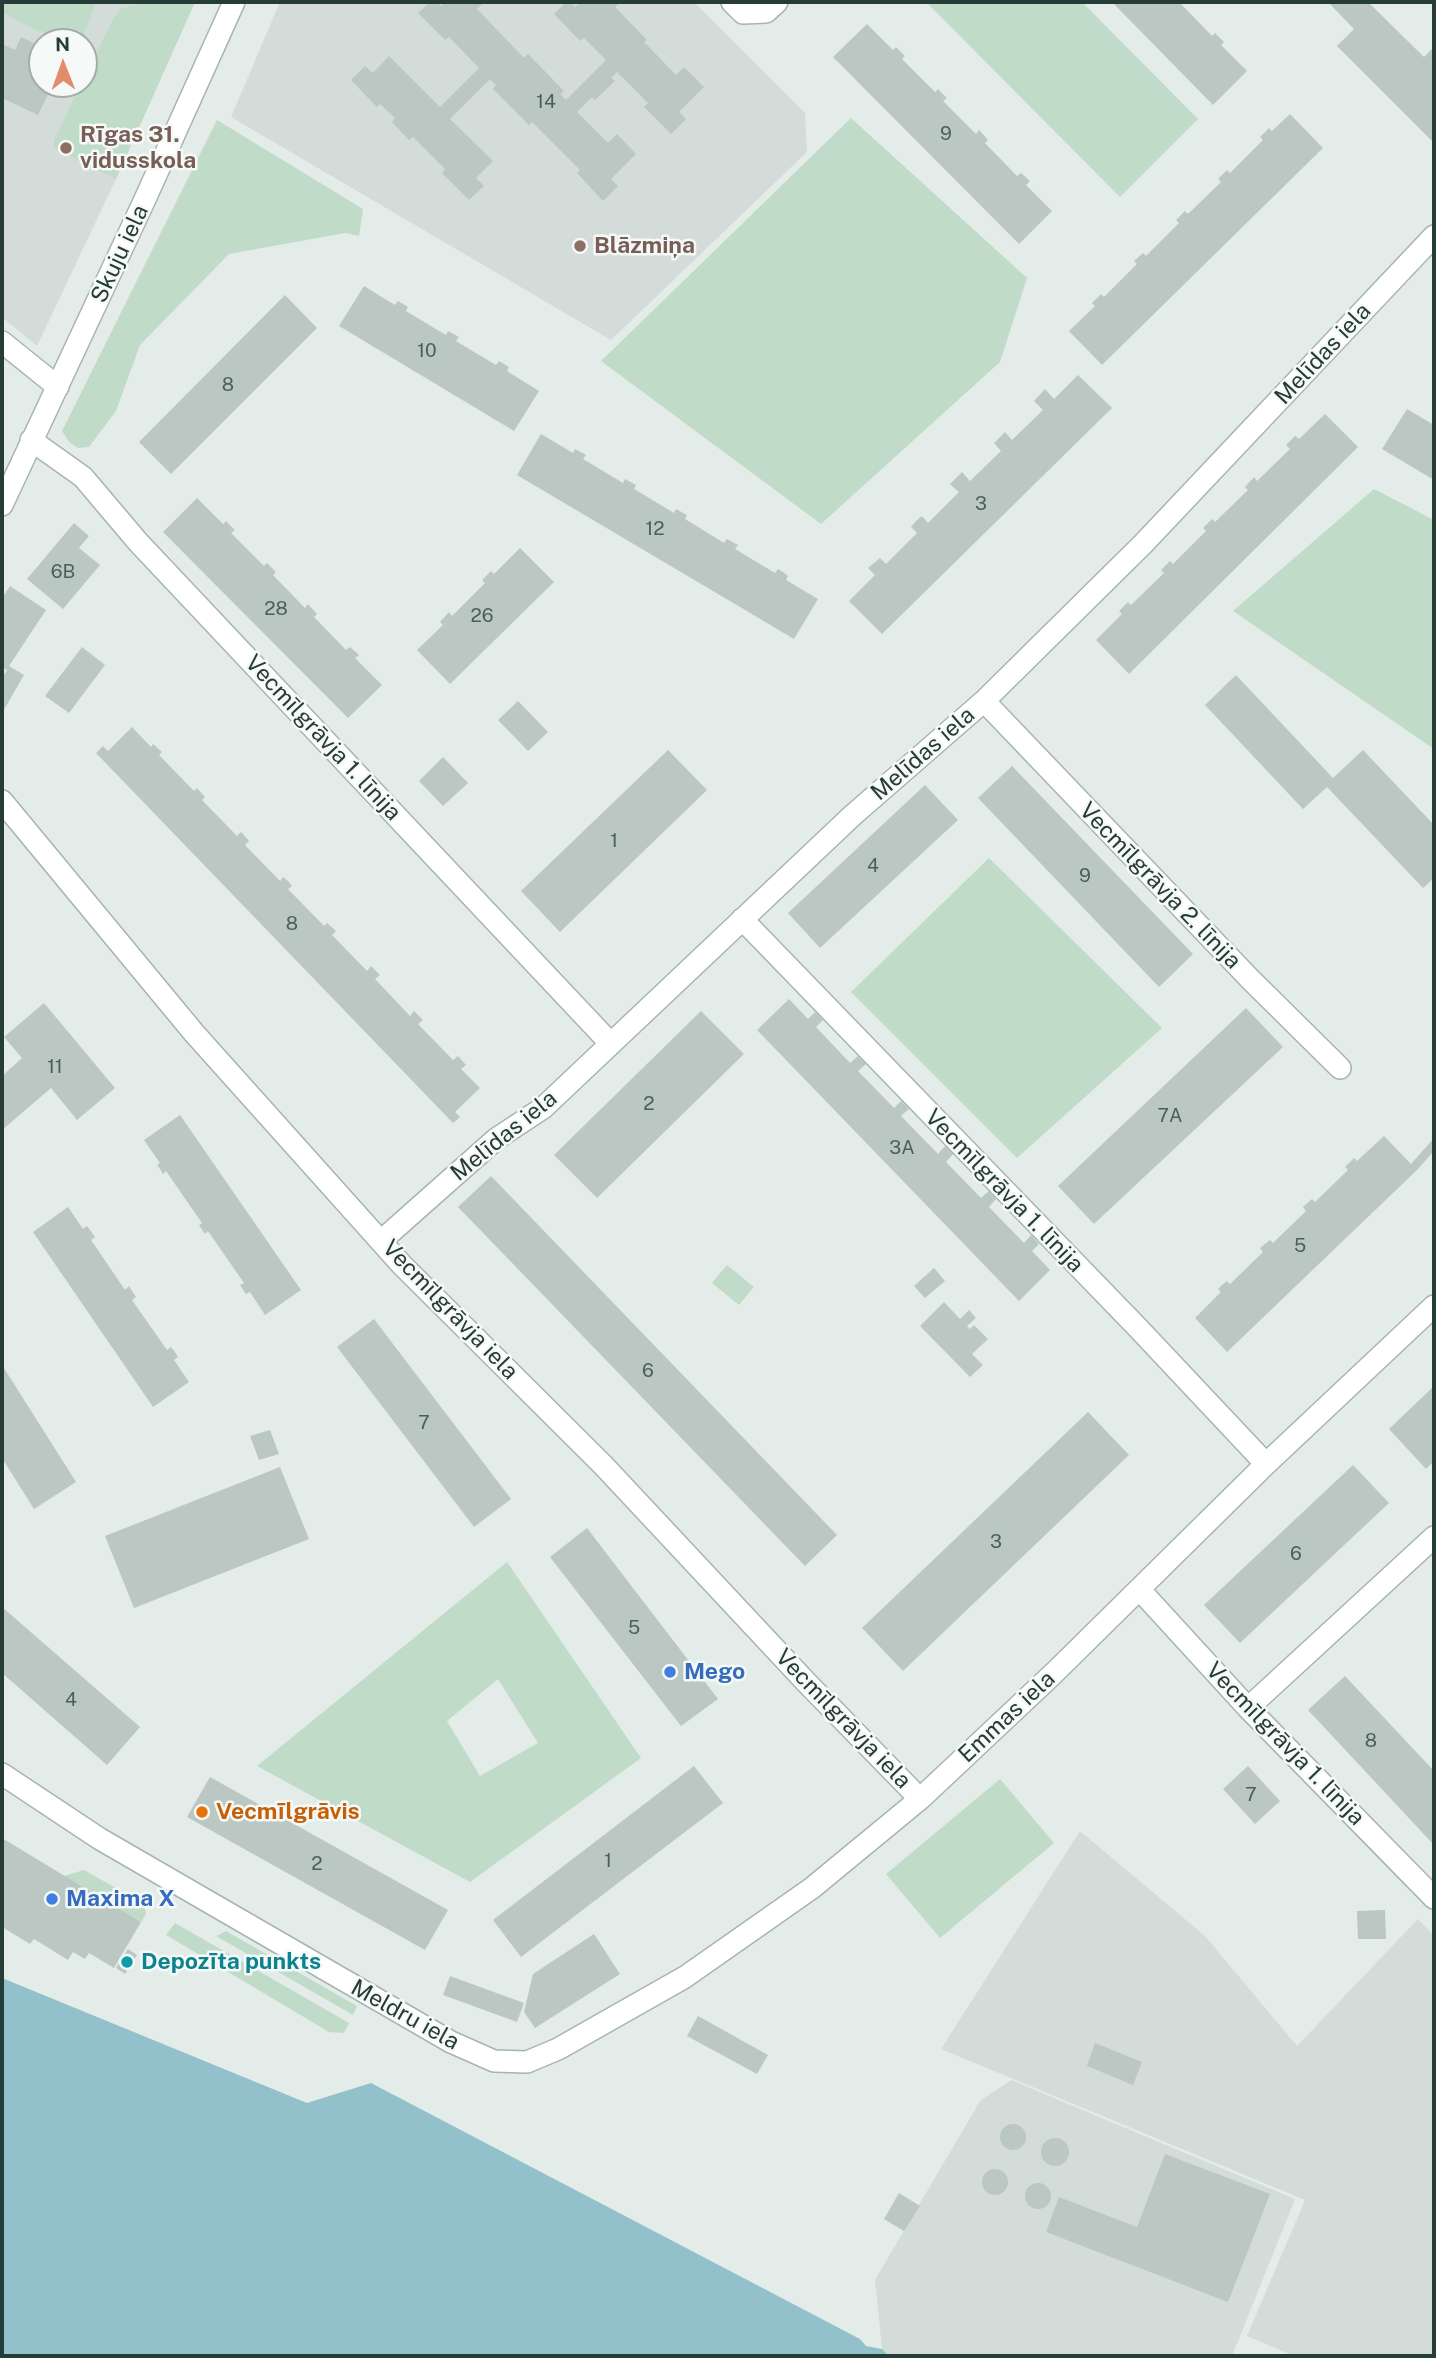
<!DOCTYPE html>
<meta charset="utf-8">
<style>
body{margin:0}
#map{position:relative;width:1436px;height:2358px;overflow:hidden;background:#e4ece9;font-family:"Public Sans",sans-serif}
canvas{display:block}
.frame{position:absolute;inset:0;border:4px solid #263c37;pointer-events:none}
.north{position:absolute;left:28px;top:28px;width:70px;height:70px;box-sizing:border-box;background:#f5f9f7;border:2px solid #a2adaa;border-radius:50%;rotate:359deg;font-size:19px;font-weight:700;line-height:28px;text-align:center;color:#263c37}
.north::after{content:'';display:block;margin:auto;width:24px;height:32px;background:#e38c6c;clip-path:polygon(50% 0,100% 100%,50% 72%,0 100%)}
</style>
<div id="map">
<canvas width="1436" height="2358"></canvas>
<div class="frame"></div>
<div class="north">N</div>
</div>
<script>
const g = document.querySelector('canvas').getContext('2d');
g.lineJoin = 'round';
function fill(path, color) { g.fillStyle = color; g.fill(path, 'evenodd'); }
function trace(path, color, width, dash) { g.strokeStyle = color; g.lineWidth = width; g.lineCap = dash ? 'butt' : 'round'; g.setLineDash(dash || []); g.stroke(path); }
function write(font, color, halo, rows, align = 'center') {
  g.font = font + ' "Public Sans",sans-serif'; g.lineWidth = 5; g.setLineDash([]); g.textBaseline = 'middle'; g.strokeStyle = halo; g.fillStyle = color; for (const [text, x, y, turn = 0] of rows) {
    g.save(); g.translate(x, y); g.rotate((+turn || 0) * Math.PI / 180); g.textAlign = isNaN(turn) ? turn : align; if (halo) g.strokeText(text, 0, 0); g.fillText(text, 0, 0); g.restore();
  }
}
fill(new Path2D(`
 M 2,2 L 195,2 L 116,179 L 37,346 L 2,317 ZM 42,42 L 84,42 L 84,84 L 42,84 Z
 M 280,2 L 694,2 L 805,113 L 807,152 L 611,340 L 231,117 Z
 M 1080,1831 L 1205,1936 L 1297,2046 L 1418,1919 L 1434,1936 L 1434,2356 L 1294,2356 L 1247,2336 L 1305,2200 L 941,2049 Z
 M 1011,2080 L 1295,2199 L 1232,2356 L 886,2355 L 882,2349 L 875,2280 L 980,2101 Z`), '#d3dcd8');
fill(new Path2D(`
 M 2,2 L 96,2 L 83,38 C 69,50 18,21 2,12 Z
 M 151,2 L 195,2 L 116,179 L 60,151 L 54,147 L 54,140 L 81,84 L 84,84 L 84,79 L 113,19 L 122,8 Z
 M 926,2 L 1082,2 L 1198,119 L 1120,197 Z
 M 851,118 L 1027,278 L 1000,362 L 821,524 L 601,361 Z
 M 217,120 L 363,209 L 359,236 L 345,233 L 229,254 L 140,345 L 116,411 L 89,447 L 78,448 L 69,442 L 62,431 Z
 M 1374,489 L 1434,520 L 1434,749 L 1233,611 Z
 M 989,858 L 1162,1028 L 1017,1158 L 851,992 Z
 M 727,1265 L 754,1287 L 739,1305 L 712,1283 Z
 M 507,1562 L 641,1758 L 470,1882 L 257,1766 ZM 498,1679 L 538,1743 L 480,1776 L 447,1721 Z
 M 1000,1779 L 1054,1843 L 940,1938 L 886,1874 Z
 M 84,1870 L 144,1904 L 146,1914 L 141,1922 L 64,1876 Z
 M 175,1923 L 349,2023 L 344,2033 L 329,2032 L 166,1935 Z
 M 226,1931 L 357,2006 L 353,2015 L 216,1936 Z`), '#c0dbc8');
fill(new Path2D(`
 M 2,1978 L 307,2103 L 371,2083 L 860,2339 L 866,2346 L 882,2349 L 889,2356 L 2,2356 Z`), '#93c1cb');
fill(new Path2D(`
 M 430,2 L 437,2 L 441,6 L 445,2 L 484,2 L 477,9 L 524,58 L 528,54 L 564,91 L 560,94 L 566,100 L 606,60 L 584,38 L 580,41 L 554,14 L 566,2 L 570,2 L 575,7 L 581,2 L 620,2 L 615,7 L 647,40 L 644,42 L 676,75 L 684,67 L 704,87 L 679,112 L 686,119 L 671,134 L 644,107 L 648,103 L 617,72 L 611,78 L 615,81 L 595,100 L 592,97 L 577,112 L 608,143 L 617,134 L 636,154 L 611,179 L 618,186 L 603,201 L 577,173 L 580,170 L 532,122 L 529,125 L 493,89 L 496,85 L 490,79 L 450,119 L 493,161 L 476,178 L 484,186 L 469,200 L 442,173 L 445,169 L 413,137 L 409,140 L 392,122 L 395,118 L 380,104 L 377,107 L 351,80 L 365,66 L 373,73 L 389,56 L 440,107 L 479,68 L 449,37 L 445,40 L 418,13 Z
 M 1112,2 L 1181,2 L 1180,3 L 1212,36 L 1215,33 L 1224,42 L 1221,45 L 1247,71 L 1213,105 Z
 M 1328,2 L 1368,2 L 1424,57 L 1434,47 L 1434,143 L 1337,46 L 1354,29 Z
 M 867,24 L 893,50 L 896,47 L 905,56 L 902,59 L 935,92 L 938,89 L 947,98 L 943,101 L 976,134 L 979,130 L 988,140 L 985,143 L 1017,176 L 1021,173 L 1030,181 L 1026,185 L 1052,211 L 1019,244 L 833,57 Z
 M 21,37 L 42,47 L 42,84 L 53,84 L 38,115 L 2,98 L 2,44 L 15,50 Z
 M 1290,114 L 1323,148 L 1102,365 L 1069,331 L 1095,306 L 1092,303 L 1101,294 L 1104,297 L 1137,264 L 1134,261 L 1143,253 L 1146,256 L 1179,223 L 1176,220 L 1185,211 L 1188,214 L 1221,182 L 1218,179 L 1227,170 L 1230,173 L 1263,140 L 1260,137 L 1269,128 L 1272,131 Z
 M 364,286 L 395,305 L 398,301 L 408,307 L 406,311 L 446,335 L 448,331 L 459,337 L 456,341 L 496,365 L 499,361 L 509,367 L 507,371 L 539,391 L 514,431 L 339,326 Z
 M 285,295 L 317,328 L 171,474 L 139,442 Z
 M 1078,375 L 1112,408 L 882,634 L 849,601 L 875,575 L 868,568 L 880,558 L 886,564 L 917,533 L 911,527 L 916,521 L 922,516 L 928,523 L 959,492 L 950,484 L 962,472 L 970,481 L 1001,451 L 994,443 L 1005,432 L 1012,440 L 1043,410 L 1034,401 L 1045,389 L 1054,399 Z
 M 1407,409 L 1434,425 L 1434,480 L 1382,449 Z
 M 1325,414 L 1358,447 L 1129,674 L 1096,640 L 1122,614 L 1119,611 L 1128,602 L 1131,605 L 1164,573 L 1161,570 L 1170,561 L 1173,564 L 1206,531 L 1203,528 L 1212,519 L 1215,522 L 1248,490 L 1245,487 L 1254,477 L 1257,481 L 1290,449 L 1286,445 L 1295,436 L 1299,439 Z
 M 541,434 L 573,453 L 575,449 L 586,455 L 583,459 L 623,483 L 625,479 L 636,485 L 634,489 L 674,513 L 676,509 L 687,515 L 685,519 L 724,543 L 727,539 L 738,545 L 735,549 L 775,573 L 778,569 L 783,572 L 788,576 L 786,580 L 818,599 L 794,639 L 517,475 Z
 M 197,498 L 223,524 L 226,521 L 235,530 L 231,533 L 264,566 L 267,563 L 276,572 L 273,575 L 305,608 L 308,604 L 317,614 L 314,617 L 346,650 L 350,647 L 359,655 L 355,658 L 382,685 L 348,718 L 163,532 Z
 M 74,523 L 89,536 L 79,548 L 100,565 L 63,609 L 27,579 Z
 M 520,548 L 554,582 L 450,684 L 417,650 L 443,625 L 440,622 L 449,612 L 452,616 L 485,583 L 482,580 L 491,571 L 494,574 Z
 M 10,586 L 46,610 L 9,666 L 24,675 L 2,713 L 2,678 L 7,670 L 2,667 L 2,598 Z
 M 82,647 L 105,665 L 69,713 L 45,696 Z
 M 1236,675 L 1333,778 L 1363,750 L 1434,825 L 1434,878 L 1423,888 L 1327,787 L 1303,809 L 1205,705 Z
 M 518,701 L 548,732 L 528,751 L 498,720 Z
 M 132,727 L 151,747 L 153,744 L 162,752 L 159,755 L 194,791 L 197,788 L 205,797 L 202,800 L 237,836 L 241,832 L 249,841 L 245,845 L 280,881 L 283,877 L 288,881 L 292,886 L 288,889 L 324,926 L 327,923 L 336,931 L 332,935 L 367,971 L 371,966 L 380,975 L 375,979 L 410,1016 L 414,1011 L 423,1020 L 418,1024 L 453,1060 L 458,1056 L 466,1065 L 461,1069 L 480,1088 L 455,1112 L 460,1117 L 453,1123 L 96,753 L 103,746 L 108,751 Z
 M 668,750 L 707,790 L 560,932 L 521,891 Z
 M 443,757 L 468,783 L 443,806 L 419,781 Z
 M 1012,766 L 1193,954 L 1159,987 L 978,798 Z
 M 925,785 L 958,820 L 820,948 L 788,913 Z
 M 789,999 L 808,1019 L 815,1012 L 823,1020 L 816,1027 L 850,1063 L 858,1056 L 866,1064 L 858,1071 L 894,1108 L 901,1101 L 909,1109 L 901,1116 L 938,1154 L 945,1146 L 953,1154 L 946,1162 L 981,1198 L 989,1191 L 996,1199 L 989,1207 L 1024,1243 L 1031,1235 L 1039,1244 L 1032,1251 L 1050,1270 L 1019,1301 L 757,1030 Z
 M 44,1003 L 115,1088 L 77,1120 L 51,1088 L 2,1130 L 2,1076 L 22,1058 L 4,1037 Z
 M 1246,1008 L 1283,1047 L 1094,1224 L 1058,1186 Z
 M 701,1011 L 744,1054 L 597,1198 L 554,1155 Z
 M 180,1115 L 301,1290 L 265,1315 L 250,1292 L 246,1294 L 240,1285 L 244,1283 L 208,1231 L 205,1234 L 199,1225 L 202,1223 L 166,1171 L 163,1174 L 160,1169 L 157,1165 L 160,1163 L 144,1140 Z
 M 1384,1136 L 1411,1164 L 1434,1138 L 1434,1151 L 1417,1170 L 1227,1352 L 1195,1318 L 1221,1292 L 1218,1289 L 1222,1285 L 1227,1281 L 1230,1284 L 1263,1252 L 1260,1248 L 1270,1240 L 1273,1243 L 1306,1211 L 1303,1207 L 1312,1199 L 1315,1202 L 1348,1170 L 1345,1167 L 1354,1158 L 1357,1161 Z
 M 491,1176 L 837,1535 L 805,1566 L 458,1207 Z
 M 68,1207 L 83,1229 L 87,1226 L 95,1237 L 91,1240 L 125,1290 L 129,1286 L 136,1297 L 132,1300 L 167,1350 L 171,1347 L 175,1352 L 178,1357 L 174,1360 L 189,1382 L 153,1407 L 33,1232 Z
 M 934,1268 L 945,1281 L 925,1298 L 914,1286 Z
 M 944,1302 L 960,1319 L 969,1310 L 976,1318 L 967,1326 L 970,1329 L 974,1325 L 988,1339 L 972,1354 L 983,1365 L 970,1377 L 920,1326 Z
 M 374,1319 L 511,1499 L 474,1527 L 337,1347 Z
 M 2,1365 L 76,1482 L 34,1509 L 2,1458 Z
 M 1434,1386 L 1434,1461 L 1426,1469 L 1389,1429 Z
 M 1088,1412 L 1129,1455 L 903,1671 L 862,1628 Z
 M 270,1430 L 279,1454 L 259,1460 L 250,1436 Z
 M 1353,1465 L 1389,1503 L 1240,1643 L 1204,1605 Z
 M 280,1467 L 309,1539 L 134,1608 L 105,1536 Z
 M 587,1528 L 718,1699 L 681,1726 L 550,1557 Z
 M 2,1607 L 140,1727 L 107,1765 L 2,1673 Z
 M 1345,1676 L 1434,1771 L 1434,1845 L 1308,1710 Z
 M 694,1766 L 723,1803 L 521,1957 L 493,1920 Z
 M 1248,1766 L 1280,1801 L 1255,1824 L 1223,1789 Z
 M 210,1777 L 448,1910 L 425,1950 L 187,1817 Z
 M 2,1838 L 141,1922 L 114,1968 L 89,1953 L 85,1959 L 73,1952 L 68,1960 L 34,1939 L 30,1944 L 2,1927 Z
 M 1385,1910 L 1386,1939 L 1358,1939 L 1357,1911 Z
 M 594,1934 L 620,1974 L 535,2028 L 524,2012 L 533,1974 Z
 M 128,1949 L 137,1955 L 125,1974 L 116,1968 Z
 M 450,1976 L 524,2003 L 517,2022 L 443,1995 Z
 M 698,2016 L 768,2055 L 757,2074 L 687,2036 Z
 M 1095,2043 L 1142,2062 L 1133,2085 L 1087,2066 Z
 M1000 2137a13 13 0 1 1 26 0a13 13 0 1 1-26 0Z
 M1041 2152a14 14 0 1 1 28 0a14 14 0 1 1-28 0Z
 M 1165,2154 L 1270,2194 L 1228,2302 L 1046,2232 L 1059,2197 L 1137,2227 Z
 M982 2182a13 13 0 1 1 26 0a13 13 0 1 1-26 0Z
 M1025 2196a13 13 0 1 1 26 0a13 13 0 1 1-26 0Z
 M 899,2193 L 920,2206 L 904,2231 L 884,2219 Z`), '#bac7c2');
const minor = new Path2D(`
 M 732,2 L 743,13 L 766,12 L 777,2
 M 2,342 L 58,387
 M 31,440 L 83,477 L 138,542 L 611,1044
 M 2,505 L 146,197 L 234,2
 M 984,701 L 1250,979 L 1340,1068
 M 2,801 L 194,1033 L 401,1264 L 603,1465 L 806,1682 L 920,1799
 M 742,919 L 1139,1329 L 1266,1464
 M 381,1241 L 496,1139 L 543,1108 L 853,815 L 984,701 L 1143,544 L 1434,236
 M 1139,1589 L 1248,1708 L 1434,1898
 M 1248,1708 L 1434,1537
 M 2,1774 L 100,1839 L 451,2042 L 494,2061 L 527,2062 L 558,2049 L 685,1977 L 812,1888 L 920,1799 L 1054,1673 L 1266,1464 L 1434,1306`);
trace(minor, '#a7b4b0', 24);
trace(minor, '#fff', 21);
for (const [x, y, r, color] of [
 [66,148,7,"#8d6e63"],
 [580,246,7,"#8d6e63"],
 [670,1672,7,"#3f7fe0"],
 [202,1812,7,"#e8710a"],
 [52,1899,7,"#3f7fe0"],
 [127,1962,7,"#0f9aa8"]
]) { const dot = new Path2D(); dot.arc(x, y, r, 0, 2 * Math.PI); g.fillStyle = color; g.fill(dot); trace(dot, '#f5f9f7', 2.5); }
write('19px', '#4b5f5a', null, [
 ["14",546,102],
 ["9",946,134],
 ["10",427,351],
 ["8",228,385],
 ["3",981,504],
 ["12",655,529],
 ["6B",63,572],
 ["28",276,609],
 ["26",482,616],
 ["1",614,841],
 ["4",873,866],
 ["9",1085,876],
 ["8",292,924],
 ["11",55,1067],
 ["2",649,1104],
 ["7A",1170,1116],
 ["3A",902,1148],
 ["5",1300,1246],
 ["6",648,1371],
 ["7",424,1423],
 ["3",996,1542],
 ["6",1296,1554],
 ["5",634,1628],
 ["4",71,1700],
 ["8",1371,1741],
 ["7",1251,1795],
 ["1",608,1861],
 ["2",317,1864]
]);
write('bold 23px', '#785e54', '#f5f9f7', [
 ["Rīgas 31.",80,135],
 ["vidusskola",80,161],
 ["Blāzmiņa",594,246]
], 'left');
write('23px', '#263c37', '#f5f9f7', [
 ["Skuju iela",120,254,-65],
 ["Melīdas iela",1323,354,-47],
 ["Vecmīlgrāvja 1. līnija",323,738,47],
 ["Melīdas iela",923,754,-41],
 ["Vecmīlgrāvja 2. līnija",1160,886,46],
 ["Melīdas iela",504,1136,-39],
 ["Vecmīlgrāvja 1. līnija",1004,1191,46],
 ["Vecmīlgrāvja iela",450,1310,46],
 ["Emmas iela",1007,1717,-43],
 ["Vecmīlgrāvja iela",843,1719,46],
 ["Vecmīlgrāvja 1. līnija",1285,1744,46],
 ["Meldru iela",405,2015,29]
]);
write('bold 23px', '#366cbe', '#f5f9f7', [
 ["Mego",684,1672],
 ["Maxima X",66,1899]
], 'left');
write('bold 23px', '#c56008', '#f5f9f7', [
 ["Vecmīlgrāvis",216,1812]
], 'left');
write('bold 23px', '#0d838f', '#f5f9f7', [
 ["Depozīta punkts",141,1962]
], 'left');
</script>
